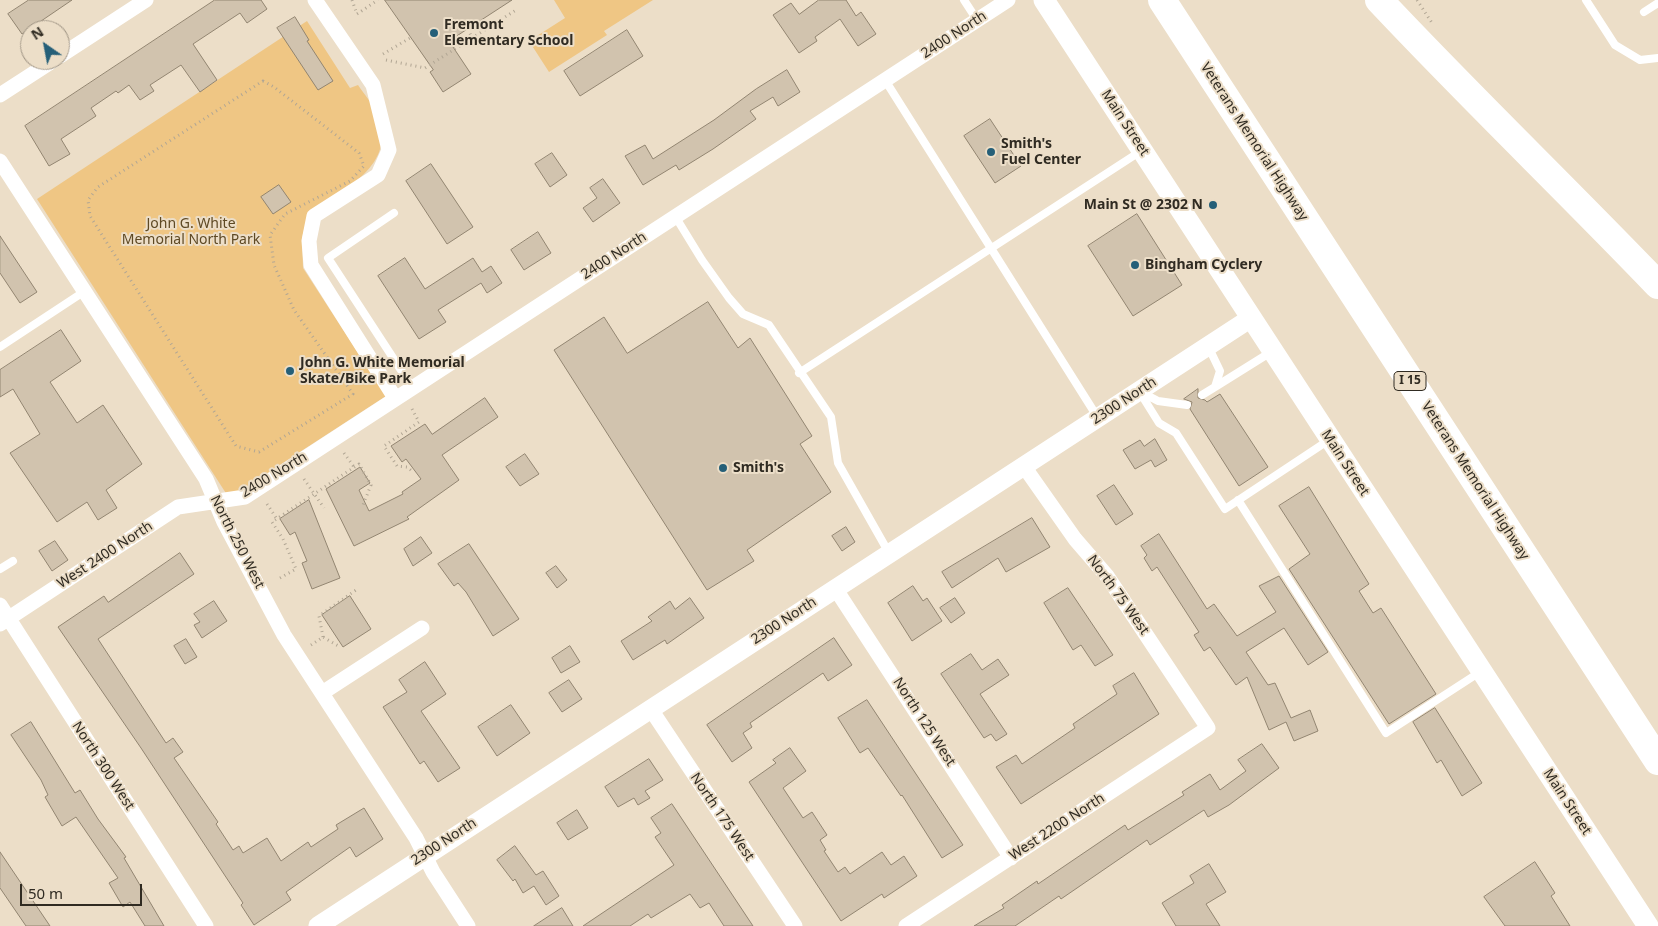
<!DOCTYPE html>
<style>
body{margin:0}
#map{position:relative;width:1658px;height:926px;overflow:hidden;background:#ecdec8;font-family:"Noto Sans",sans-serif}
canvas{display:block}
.north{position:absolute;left:20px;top:20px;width:50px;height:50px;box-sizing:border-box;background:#ecdec8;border:1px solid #a19686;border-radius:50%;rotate:327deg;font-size:14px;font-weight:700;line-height:20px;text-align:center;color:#302b22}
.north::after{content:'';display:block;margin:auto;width:18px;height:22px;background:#255f78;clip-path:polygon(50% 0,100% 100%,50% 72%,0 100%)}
.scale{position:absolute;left:20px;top:884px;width:122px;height:22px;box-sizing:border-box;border:2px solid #302b22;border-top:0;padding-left:6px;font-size:15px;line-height:18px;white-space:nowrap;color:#302b22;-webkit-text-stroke:4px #ecdec8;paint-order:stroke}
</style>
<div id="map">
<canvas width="1658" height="926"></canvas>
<div class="north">N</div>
<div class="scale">50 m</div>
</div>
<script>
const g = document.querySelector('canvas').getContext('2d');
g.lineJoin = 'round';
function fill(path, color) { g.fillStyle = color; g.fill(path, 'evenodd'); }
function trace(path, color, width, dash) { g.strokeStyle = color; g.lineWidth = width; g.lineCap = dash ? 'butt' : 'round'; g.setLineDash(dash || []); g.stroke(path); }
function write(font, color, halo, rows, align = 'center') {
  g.font = font + ' "Noto Sans",sans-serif'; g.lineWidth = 4; g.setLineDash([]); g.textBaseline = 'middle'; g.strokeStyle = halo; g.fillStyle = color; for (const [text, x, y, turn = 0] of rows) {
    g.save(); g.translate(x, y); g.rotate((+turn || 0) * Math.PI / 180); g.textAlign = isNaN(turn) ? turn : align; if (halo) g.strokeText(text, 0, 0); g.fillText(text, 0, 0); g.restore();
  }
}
fill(new Path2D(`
 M 554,0 L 653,0 L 604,31 L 607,35 L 549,72 L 529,41 L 565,18 Z
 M 307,21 L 350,88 L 358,85 C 364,94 373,104 377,114 C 399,166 343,189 308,214 L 302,238 L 303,268 L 386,396 L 229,498 L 37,199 Z`), '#efc684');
const building = new Path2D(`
 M 29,0 L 72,0 L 22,34 L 8,14 Z
 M 215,0 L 261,0 L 267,9 L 247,23 L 240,13 L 193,44 L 217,80 L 200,92 L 181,65 L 150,85 L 154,91 L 140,100 L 129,85 L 118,93 L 116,91 L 91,108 L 96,116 L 61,139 L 70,154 L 49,166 L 25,126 Z
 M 385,0 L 512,0 L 449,41 L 471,74 L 443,92 L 430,72 L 433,70 Z
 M 819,0 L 846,0 L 856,16 L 861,12 L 876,34 L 858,46 L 840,19 L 815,37 L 817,41 L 799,53 L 773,15 L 791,3 L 799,14 Z
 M 295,17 L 309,40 L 307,41 L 333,81 L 318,90 L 277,28 Z
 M 627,30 L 643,56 L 580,96 L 564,71 Z
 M 787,70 L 800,92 L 778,106 L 773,97 L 750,111 L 756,119 L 713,149 L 679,170 L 676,165 L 643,185 L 625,156 L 645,145 L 653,159 L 714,120 L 756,89 Z
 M 990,119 L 1021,166 L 995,183 L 964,136 Z
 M 552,153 L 567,175 L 550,187 L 535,164 Z
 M 431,164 L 473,227 L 447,244 L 406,181 Z
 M 603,179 L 620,203 L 593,222 L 583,208 L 597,198 L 590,188 Z
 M 279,185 L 291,202 L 273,214 L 261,197 Z
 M 1137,214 L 1182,285 L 1133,316 L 1088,246 Z
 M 538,232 L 551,253 L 524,270 L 511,250 Z
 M 0,236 L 37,292 L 20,303 L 0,273 Z
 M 405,258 L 425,289 L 473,258 L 482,272 L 491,266 L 502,283 L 487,293 L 481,283 L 438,310 L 446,322 L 419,339 L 378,276 Z
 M 708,302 L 738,348 L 750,338 L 812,436 L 800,444 L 831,492 L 747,550 L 754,561 L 707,590 L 554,350 L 604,317 L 627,353 Z
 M 61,330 L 81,361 L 50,382 L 77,423 L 103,405 L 142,464 L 106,490 L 117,508 L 98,520 L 87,502 L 57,522 L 10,453 L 40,434 L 13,389 L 0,397 L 0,370 Z
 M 1198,389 L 1198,398 L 1205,400 L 1207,402 L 1220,394 L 1268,467 L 1239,486 L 1190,409 L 1192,402 L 1184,399 Z
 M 485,398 L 498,417 L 442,455 L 459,480 L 407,517 L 409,519 L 354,546 L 326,489 L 360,467 L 370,483 L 359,490 L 369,511 L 403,494 L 402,492 L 421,479 L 406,459 L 402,462 L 391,446 L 425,424 L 432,434 Z
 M 1155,439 L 1167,460 L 1155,467 L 1151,460 L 1135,469 L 1123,450 L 1140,440 L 1144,446 Z
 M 525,454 L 539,474 L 520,486 L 506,467 Z
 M 1114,485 L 1133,514 L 1116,525 L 1097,496 Z
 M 1309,487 L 1369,584 L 1359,591 L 1373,613 L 1381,608 L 1436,694 L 1389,724 L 1289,569 L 1310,554 L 1279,506 Z
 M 309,500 L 340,578 L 312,589 L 302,563 L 307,561 L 295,532 L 290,535 L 280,519 Z
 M 1032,518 L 1050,547 L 1006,572 L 998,558 L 952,588 L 942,572 Z
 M 846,527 L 855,542 L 842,551 L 832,536 Z
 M 1159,534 L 1207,609 L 1214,604 L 1237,636 L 1276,612 L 1259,586 L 1279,576 L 1328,652 L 1308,665 L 1284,628 L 1246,652 L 1268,685 L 1275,683 L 1291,718 L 1310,710 L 1318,731 L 1294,741 L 1286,722 L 1269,730 L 1247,677 L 1236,685 L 1210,647 L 1204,651 L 1194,635 L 1199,632 L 1157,567 L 1152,571 L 1144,558 L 1147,555 L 1141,546 Z
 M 421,537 L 432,553 L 413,566 L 404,549 Z
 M 55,541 L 68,560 L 52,571 L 39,551 Z
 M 469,544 L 519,619 L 493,636 L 466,592 L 458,583 L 454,586 L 438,564 Z
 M 180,553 L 194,574 L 98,639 L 166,743 L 173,738 L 183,752 L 174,758 L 218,822 L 216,824 L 233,850 L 239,846 L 243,853 L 267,838 L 281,861 L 308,842 L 311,847 L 338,829 L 336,825 L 364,808 L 383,839 L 356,857 L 350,847 L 286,892 L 291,900 L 254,925 L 241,905 L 243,903 L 141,748 L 58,627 L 104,596 L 108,602 Z
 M 556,566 L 567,580 L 557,588 L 546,573 Z
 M 913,586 L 923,601 L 927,598 L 942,621 L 912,641 L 888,603 Z
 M 1068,588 L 1113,655 L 1095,666 L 1081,645 L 1073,650 L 1044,603 Z
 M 350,596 L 371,629 L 343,647 L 322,615 Z
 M 690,598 L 704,618 L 667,644 L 665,640 L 633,660 L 621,641 L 652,621 L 648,617 L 670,601 L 675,609 Z
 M 955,598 L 965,613 L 951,623 L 940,608 Z
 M 214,601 L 227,621 L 202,638 L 194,625 L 200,622 L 194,614 Z
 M 834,638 L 852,665 L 828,681 L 823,673 L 750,723 L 752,727 L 743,733 L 752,748 L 732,762 L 707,725 Z
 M 186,639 L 197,657 L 185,664 L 174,646 Z
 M 570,646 L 580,662 L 561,673 L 552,658 Z
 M 971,654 L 982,670 L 998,659 L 1009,675 L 980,694 L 1007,734 L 996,741 L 991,734 L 984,738 L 941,674 Z
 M 425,662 L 446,694 L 421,711 L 460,768 L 438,782 L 424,761 L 420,764 L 383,707 L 407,692 L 399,680 Z
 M 1134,673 L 1159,714 L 1021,804 L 996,767 L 1016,755 L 1022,764 L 1075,728 L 1073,724 L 1117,694 L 1113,686 Z
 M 569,680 L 582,699 L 562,712 L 549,693 Z
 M 867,700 L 963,845 L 942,858 L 902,795 L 901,796 L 868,748 L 860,753 L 838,718 Z
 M 511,705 L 530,733 L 497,756 L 478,727 Z
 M 1435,708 L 1482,783 L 1462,796 L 1441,760 L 1437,763 L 1413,722 Z
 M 31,722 L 75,793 L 80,790 L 98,819 L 126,857 L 124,858 L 164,926 L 145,926 L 130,902 L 123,907 L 109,883 L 118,878 L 76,817 L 62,826 L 45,797 L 48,795 L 41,780 L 11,735 Z
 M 1262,744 L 1279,768 L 1229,805 L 1208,817 L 1204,810 L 1150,845 L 1147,840 L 1061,899 L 1059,896 L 1015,926 L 974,926 L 1004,908 L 1002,905 L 1037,881 L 1038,884 L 1125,825 L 1128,830 L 1184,795 L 1182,792 L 1210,774 L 1220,790 L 1246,771 L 1238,760 Z
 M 790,748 L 806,771 L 783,788 L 803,818 L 812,812 L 827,835 L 820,840 L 826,850 L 824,851 L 838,872 L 845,867 L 850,874 L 882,852 L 891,865 L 904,856 L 917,876 L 884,898 L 882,894 L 841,921 L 749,782 L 776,763 L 773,760 Z
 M 649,759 L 663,780 L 645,791 L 650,798 L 638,805 L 634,798 L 618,807 L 605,787 Z
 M 672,804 L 753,926 L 724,926 L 709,903 L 700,908 L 690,894 L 651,918 L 648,914 L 630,926 L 583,926 L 674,865 L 655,837 L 661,833 L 651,818 Z
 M 577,810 L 588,828 L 568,840 L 557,823 Z
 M 515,846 L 536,875 L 543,871 L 559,896 L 546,905 L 534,886 L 523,893 L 515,879 L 513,881 L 497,860 Z
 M 0,852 L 50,926 L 26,926 L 0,888 Z
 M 1535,862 L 1555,893 L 1551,896 L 1570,926 L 1505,926 L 1484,897 Z
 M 1209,864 L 1226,892 L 1206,904 L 1220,926 L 1176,926 L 1162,903 L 1194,883 L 1190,876 Z
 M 562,908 L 573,926 L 534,926 Z`);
fill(building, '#d1c3ae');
trace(building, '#928571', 1);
trace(new Path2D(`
 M 352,0 L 357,14 L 378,0
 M 1417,0 L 1432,23
 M 468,29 L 472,38
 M 383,54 L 410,38
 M 386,60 L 425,68 L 516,10
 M 263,81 L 274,87 L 359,153 L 364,166 L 350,181 L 285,214 L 270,235 L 274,265 L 294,310 L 353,394 L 259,452 L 236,446 L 90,216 L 88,200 L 98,187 Z
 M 412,409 L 419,422 L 384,446 L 397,466 L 407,467 L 412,471
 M 344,453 L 354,467
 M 304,479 L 324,508
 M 267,504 L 277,519
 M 280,578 L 296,569 L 283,539 L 272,522 L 359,464 L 371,485 L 363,505
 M 323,637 L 319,616 L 356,590
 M 311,645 L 323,637 L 340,647`), '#b1a694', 3, [1, 4]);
trace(new Path2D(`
 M 964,0 L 977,20
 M 1586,0 L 1615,45 L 1640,60 L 1658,58
 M 1644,12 L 1658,3
 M 885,80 L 1098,418
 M 394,213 L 328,258 L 412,387
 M 675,216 L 702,260 L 729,298 L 743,314 L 769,325 L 831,417 L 838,463 L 889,553
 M 0,347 L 85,291
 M 799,373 L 1141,151
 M 1215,387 L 1271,352
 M 1139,391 L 1159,423 L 1176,433 L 1225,509 L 1329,440
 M 1141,392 L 1158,401 L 1187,405
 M 1202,395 L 1215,387 L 1220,371 L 1208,346
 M 1238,500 L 1386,733 L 1480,672
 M 0,569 L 13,561`), '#fff', 8);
trace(new Path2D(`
 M 315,0 L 373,85 L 389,150 L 378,175 L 314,216 L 309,241 L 311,265 L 395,398
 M 60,56 L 146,0
 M 0,95 L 54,60
 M 0,161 L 206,479 L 224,522 L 284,635 L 416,838 L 433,872 L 468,926
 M 835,588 L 1011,858
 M 0,605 L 206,926
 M 0,624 L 178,507 L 245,497 L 1008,0
 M 322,693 L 422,628
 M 650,708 L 795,926
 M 906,926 L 1208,728 L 1107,576 L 1075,539 L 1023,465`), '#fff', 15);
trace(new Path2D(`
 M 318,926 L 1251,318`), '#fff', 19);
trace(new Path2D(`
 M 1044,0 L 1648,926`), '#fff', 21);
trace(new Path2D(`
 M 1162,0 L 1658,761
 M 1379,0 C 1470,97 1566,189 1658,285`), '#fff', 28);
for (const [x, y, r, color] of [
 [434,33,5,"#255f78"],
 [991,152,5,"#255f78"],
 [1213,205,5,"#255f78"],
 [1135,265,5,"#255f78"],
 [290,371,5,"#255f78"],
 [723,468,5,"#255f78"]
]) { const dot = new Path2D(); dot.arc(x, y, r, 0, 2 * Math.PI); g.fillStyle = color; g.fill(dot); trace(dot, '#ecdec8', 2); }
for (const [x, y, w] of [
 [1410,381,32]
]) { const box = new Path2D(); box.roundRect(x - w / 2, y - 9.5, w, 19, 4); g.fillStyle = '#ecdec8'; g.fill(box); trace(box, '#302b22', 1); }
write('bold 12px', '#302b22', null, [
 ["I 15",1410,381]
]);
write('bold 14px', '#302b22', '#ecdec8', [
 ["Fremont",444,25],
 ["Elementary School",444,41],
 ["Smith's",1001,144],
 ["Fuel Center",1001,160],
 ["Main St @ 2302 N",1203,205,"right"],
 ["Bingham Cyclery",1145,265],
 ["John G. White Memorial",300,363],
 ["Skate/Bike Park",300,379],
 ["Smith's",733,468]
], 'left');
write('14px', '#302b22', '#ecdec8', [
 ["2400 North",954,35,-33],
 ["Main Street",1125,123,57],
 ["Veterans Memorial Highway",1254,142,57],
 ["2400 North",614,256,-33],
 ["2300 North",1124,401,-33],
 ["Main Street",1345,463,57],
 ["2400 North",274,475,-31],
 ["Veterans Memorial Highway",1475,481,57],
 ["North 250 West",237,542,63],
 ["West 2400 North",105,555,-33],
 ["North 75 West",1118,595,54],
 ["2300 North",784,621,-33],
 ["North 125 West",924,722,57],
 ["North 300 West",103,766,57],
 ["Main Street",1567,802,57],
 ["North 175 West",722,817,56],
 ["West 2200 North",1057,827,-33],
 ["2300 North",444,842,-33]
]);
write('14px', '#5e4924', '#ecdec8', [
 ["John G. White",191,224],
 ["Memorial North Park",191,240]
]);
</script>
